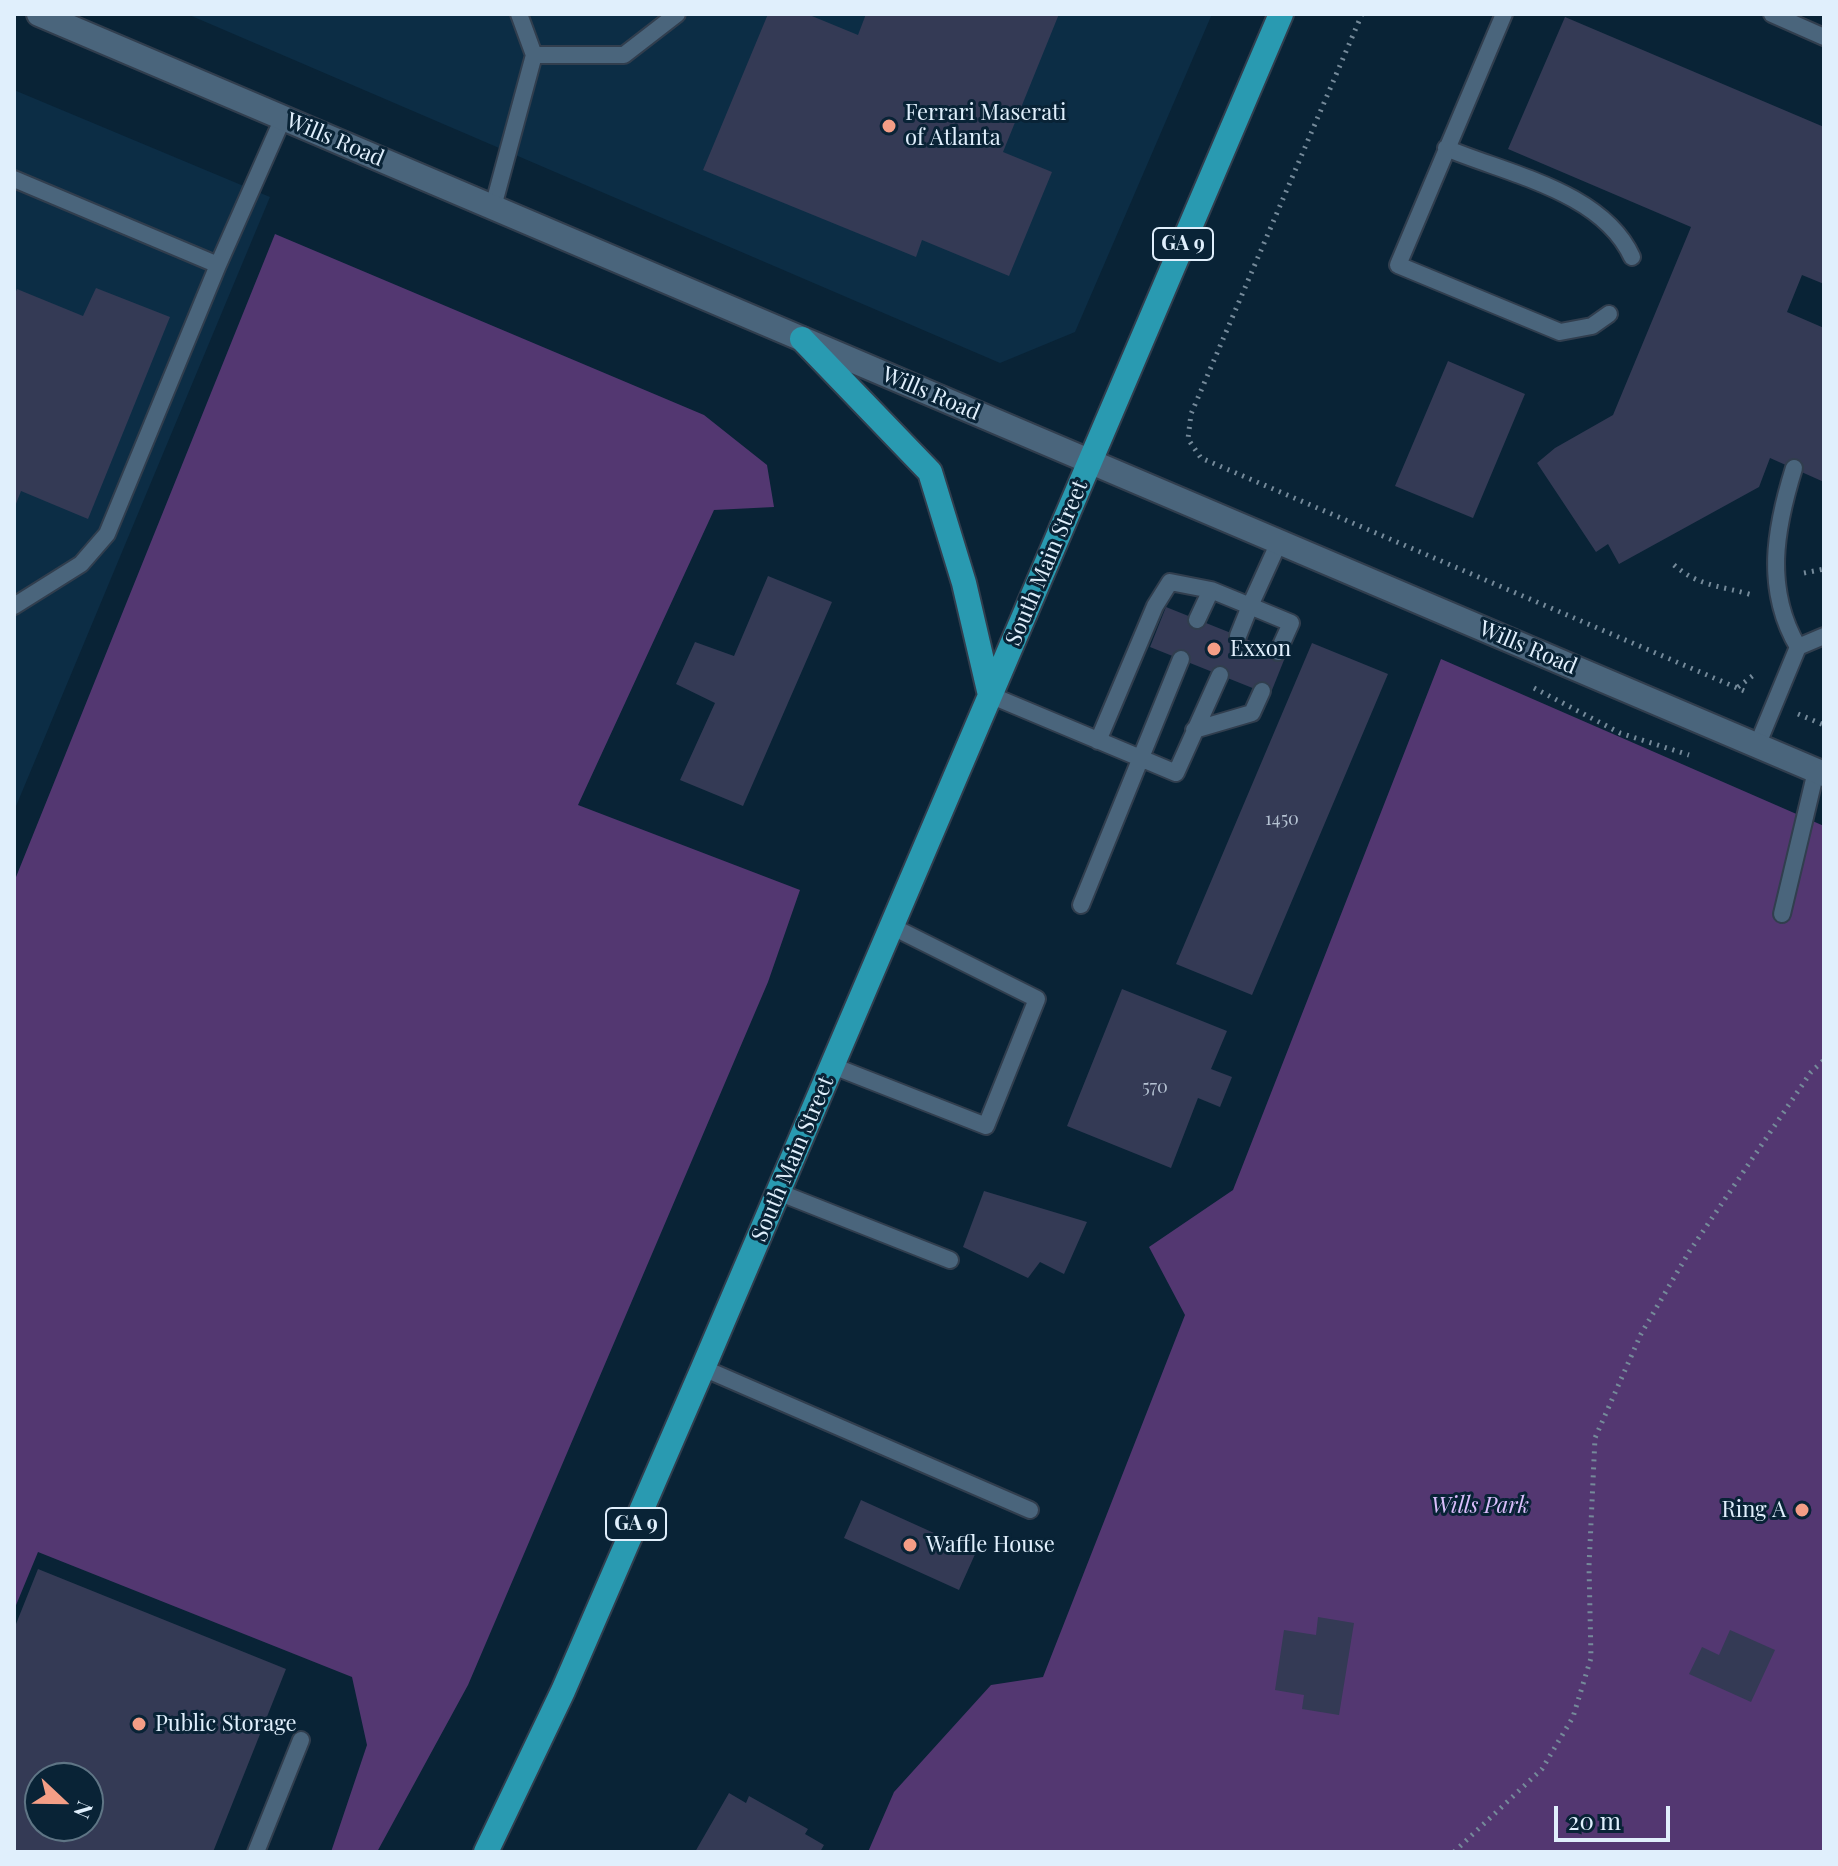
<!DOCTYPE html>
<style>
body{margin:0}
#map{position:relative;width:1838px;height:1866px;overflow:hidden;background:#092336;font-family:"Playfair Display",serif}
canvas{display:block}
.frame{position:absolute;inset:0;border:16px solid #e0effc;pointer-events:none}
.north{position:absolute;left:24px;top:1762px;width:80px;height:80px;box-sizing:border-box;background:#092336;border:2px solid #5f7585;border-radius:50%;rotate:112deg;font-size:22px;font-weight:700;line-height:32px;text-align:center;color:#e0effc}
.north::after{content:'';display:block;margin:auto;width:28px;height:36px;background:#f49e86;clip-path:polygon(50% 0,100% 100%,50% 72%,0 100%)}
.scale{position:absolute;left:1554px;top:1806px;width:116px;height:36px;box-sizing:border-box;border:4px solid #e0effc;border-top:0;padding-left:10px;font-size:24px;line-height:28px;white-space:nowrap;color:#e0effc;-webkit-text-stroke:6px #092336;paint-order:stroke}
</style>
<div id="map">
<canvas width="1838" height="1866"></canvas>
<div class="frame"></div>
<div class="north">N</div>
<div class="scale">20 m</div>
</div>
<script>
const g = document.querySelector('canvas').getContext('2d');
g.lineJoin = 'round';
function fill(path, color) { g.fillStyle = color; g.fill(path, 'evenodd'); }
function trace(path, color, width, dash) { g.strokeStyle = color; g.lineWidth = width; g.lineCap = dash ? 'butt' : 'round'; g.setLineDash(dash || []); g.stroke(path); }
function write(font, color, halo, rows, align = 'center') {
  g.font = font + ' "Playfair Display",serif'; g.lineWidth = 6; g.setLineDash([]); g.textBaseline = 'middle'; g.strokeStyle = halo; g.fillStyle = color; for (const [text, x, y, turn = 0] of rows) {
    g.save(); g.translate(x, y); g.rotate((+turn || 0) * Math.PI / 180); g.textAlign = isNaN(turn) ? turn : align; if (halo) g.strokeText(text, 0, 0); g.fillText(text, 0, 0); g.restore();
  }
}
fill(new Path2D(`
 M 187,14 L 1212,14 L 1075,332 L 1000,363 Z
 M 14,90 L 270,197 L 14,811 Z`), '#0c2d45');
fill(new Path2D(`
 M 275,234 L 704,415 L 767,465 L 774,507 L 714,510 L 578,805 L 800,890 L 768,982 L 468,1685 L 377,1852 L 331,1852 L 367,1745 L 352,1677 L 38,1552 L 14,1610 L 14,882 Z
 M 1441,659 L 1824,826 L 1824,1852 L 868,1852 L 894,1792 L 991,1685 L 1043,1677 L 1185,1315 L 1149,1247 L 1233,1190 Z`), '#533771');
fill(new Path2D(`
 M 768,14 L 807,14 L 858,35 L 866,14 L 1059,14 L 1003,152 L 1052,172 L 1009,276 L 922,240 L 916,257 L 703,170 Z
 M 1565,17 L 1824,127 L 1824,284 L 1802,275 L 1787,312 L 1824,328 L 1824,482 L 1770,458 L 1759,487 L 1619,564 L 1608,544 L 1596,552 L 1537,463 L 1555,448 L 1613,415 L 1691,227 L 1508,149 Z
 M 96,288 L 170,317 L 88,519 L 21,491 L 14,509 L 14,296 L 17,289 L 83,316 Z
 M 1448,361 L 1525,394 L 1473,518 L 1395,486 Z
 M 768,576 L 832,602 L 743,806 L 680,780 L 715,703 L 676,684 L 695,642 L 734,656 Z
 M 1166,607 L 1286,655 L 1270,695 L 1150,647 Z
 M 1312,643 L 1388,674 L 1252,995 L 1176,964 Z
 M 1122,989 L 1227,1031 L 1211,1069 L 1232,1077 L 1220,1107 L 1198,1098 L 1171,1168 L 1067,1126 Z
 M 984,1191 L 1087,1222 L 1064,1274 L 1040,1262 L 1028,1278 L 963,1247 Z
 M 861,1500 L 976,1552 L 959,1590 L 844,1538 Z
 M 38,1569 L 286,1669 L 213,1852 L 14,1852 L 14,1629 ZM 40,1778 L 88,1778 L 88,1826 L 40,1826 Z
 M 1318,1617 L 1354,1623 L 1339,1715 L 1302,1709 L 1304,1695 L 1275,1690 L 1284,1630 L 1316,1635 Z
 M 1730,1630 L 1775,1650 L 1751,1702 L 1689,1674 L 1702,1647 L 1719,1655 Z
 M 729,1793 L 746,1803 L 749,1796 L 808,1829 L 805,1834 L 824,1845 L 820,1852 L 695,1852 Z`), '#343a55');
const service = new Path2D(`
 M 1504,14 L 1398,265 L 1560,332 L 1592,326 L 1609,314
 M 1772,14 L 1824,37
 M 534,55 L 624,55 L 677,14
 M 1446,148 C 1507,174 1602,191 1632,257
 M 14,179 L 218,265
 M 493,207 L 534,55 L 519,14
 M 1794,468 C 1775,529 1764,589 1798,647
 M 14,606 L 81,564 L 107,534 L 218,265 L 283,118
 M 1197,620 L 1211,590
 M 1238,636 L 1250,606 L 1291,623 L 1278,652
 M 990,695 L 1176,773 L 1220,675
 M 1194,730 L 1252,713 L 1262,691
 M 1098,741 L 1155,606 L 1170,582 L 1211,590 L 1250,606 L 1279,542
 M 1757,746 L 1798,647 L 1824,636
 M 1081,905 L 1181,659
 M 1782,914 L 1816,771
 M 833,1066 L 986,1126 L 1037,999 L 891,926
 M 778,1192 L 950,1260
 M 703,1368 L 1030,1510
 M 256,1852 L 301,1740`);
const tertiary = new Path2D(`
 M 39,14 L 1824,774`);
const trunk = new Path2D(`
 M 802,339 L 930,472 L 964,583 L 990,695
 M 486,1852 L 563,1691 L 703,1368 L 1281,14`);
trace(service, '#313e4e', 20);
trace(tertiary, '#313e4e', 28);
trace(trunk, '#313e4e', 28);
trace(new Path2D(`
 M 1362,14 L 1191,414 L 1188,439 L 1201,458 L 1749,693
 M 1674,565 C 1699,587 1723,586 1752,595
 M 1804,573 L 1824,569
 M 1738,687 L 1755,674
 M 1534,688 L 1620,733 L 1689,755
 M 1798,714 L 1824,725
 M 1454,1852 L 1542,1769 L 1573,1717 L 1591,1658 L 1589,1566 L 1595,1438 L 1641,1334 L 1689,1252 L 1811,1072 L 1824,1060`), '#758a9a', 5, [2, 6]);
trace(service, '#4a657c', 16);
trace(tertiary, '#4a657c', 24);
trace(trunk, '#299ab1', 24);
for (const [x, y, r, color] of [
 [889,126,8,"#f49e86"],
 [1214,649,8,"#f49e86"],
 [1802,1510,8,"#f49e86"],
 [910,1545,8,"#f49e86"],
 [139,1724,8,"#f49e86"]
]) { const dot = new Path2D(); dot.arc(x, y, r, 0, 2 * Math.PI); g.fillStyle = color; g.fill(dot); trace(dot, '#092336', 3); }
write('18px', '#b5c2d2', null, [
 ["1450",1282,819],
 ["570",1155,1087]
]);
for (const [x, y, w] of [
 [1183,244,60],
 [636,1524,60]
]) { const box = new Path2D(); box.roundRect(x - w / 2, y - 16, w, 32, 6); g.fillStyle = '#092336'; g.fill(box); trace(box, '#e0effc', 2); }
write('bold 20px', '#e0effc', null, [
 ["GA 9",1183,244],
 ["GA 9",636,1524]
]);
write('22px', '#e0effc', '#092336', [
 ["Ferrari Maserati",905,113],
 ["of Atlanta",905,138],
 ["Exxon",1230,649],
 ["Ring A",1786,1510,"right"],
 ["Waffle House",926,1545],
 ["Public Storage",155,1724]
], 'left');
write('22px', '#e0effc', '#092336', [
 ["Wills Road",335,140,23],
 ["Wills Road",931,394,23],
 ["South Main Street",1047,563,-67],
 ["Wills Road",1528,648,23],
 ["South Main Street",793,1159,-67]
]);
write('italic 22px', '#dabefb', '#092336', [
 ["Wills Park",1480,1506]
]);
</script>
